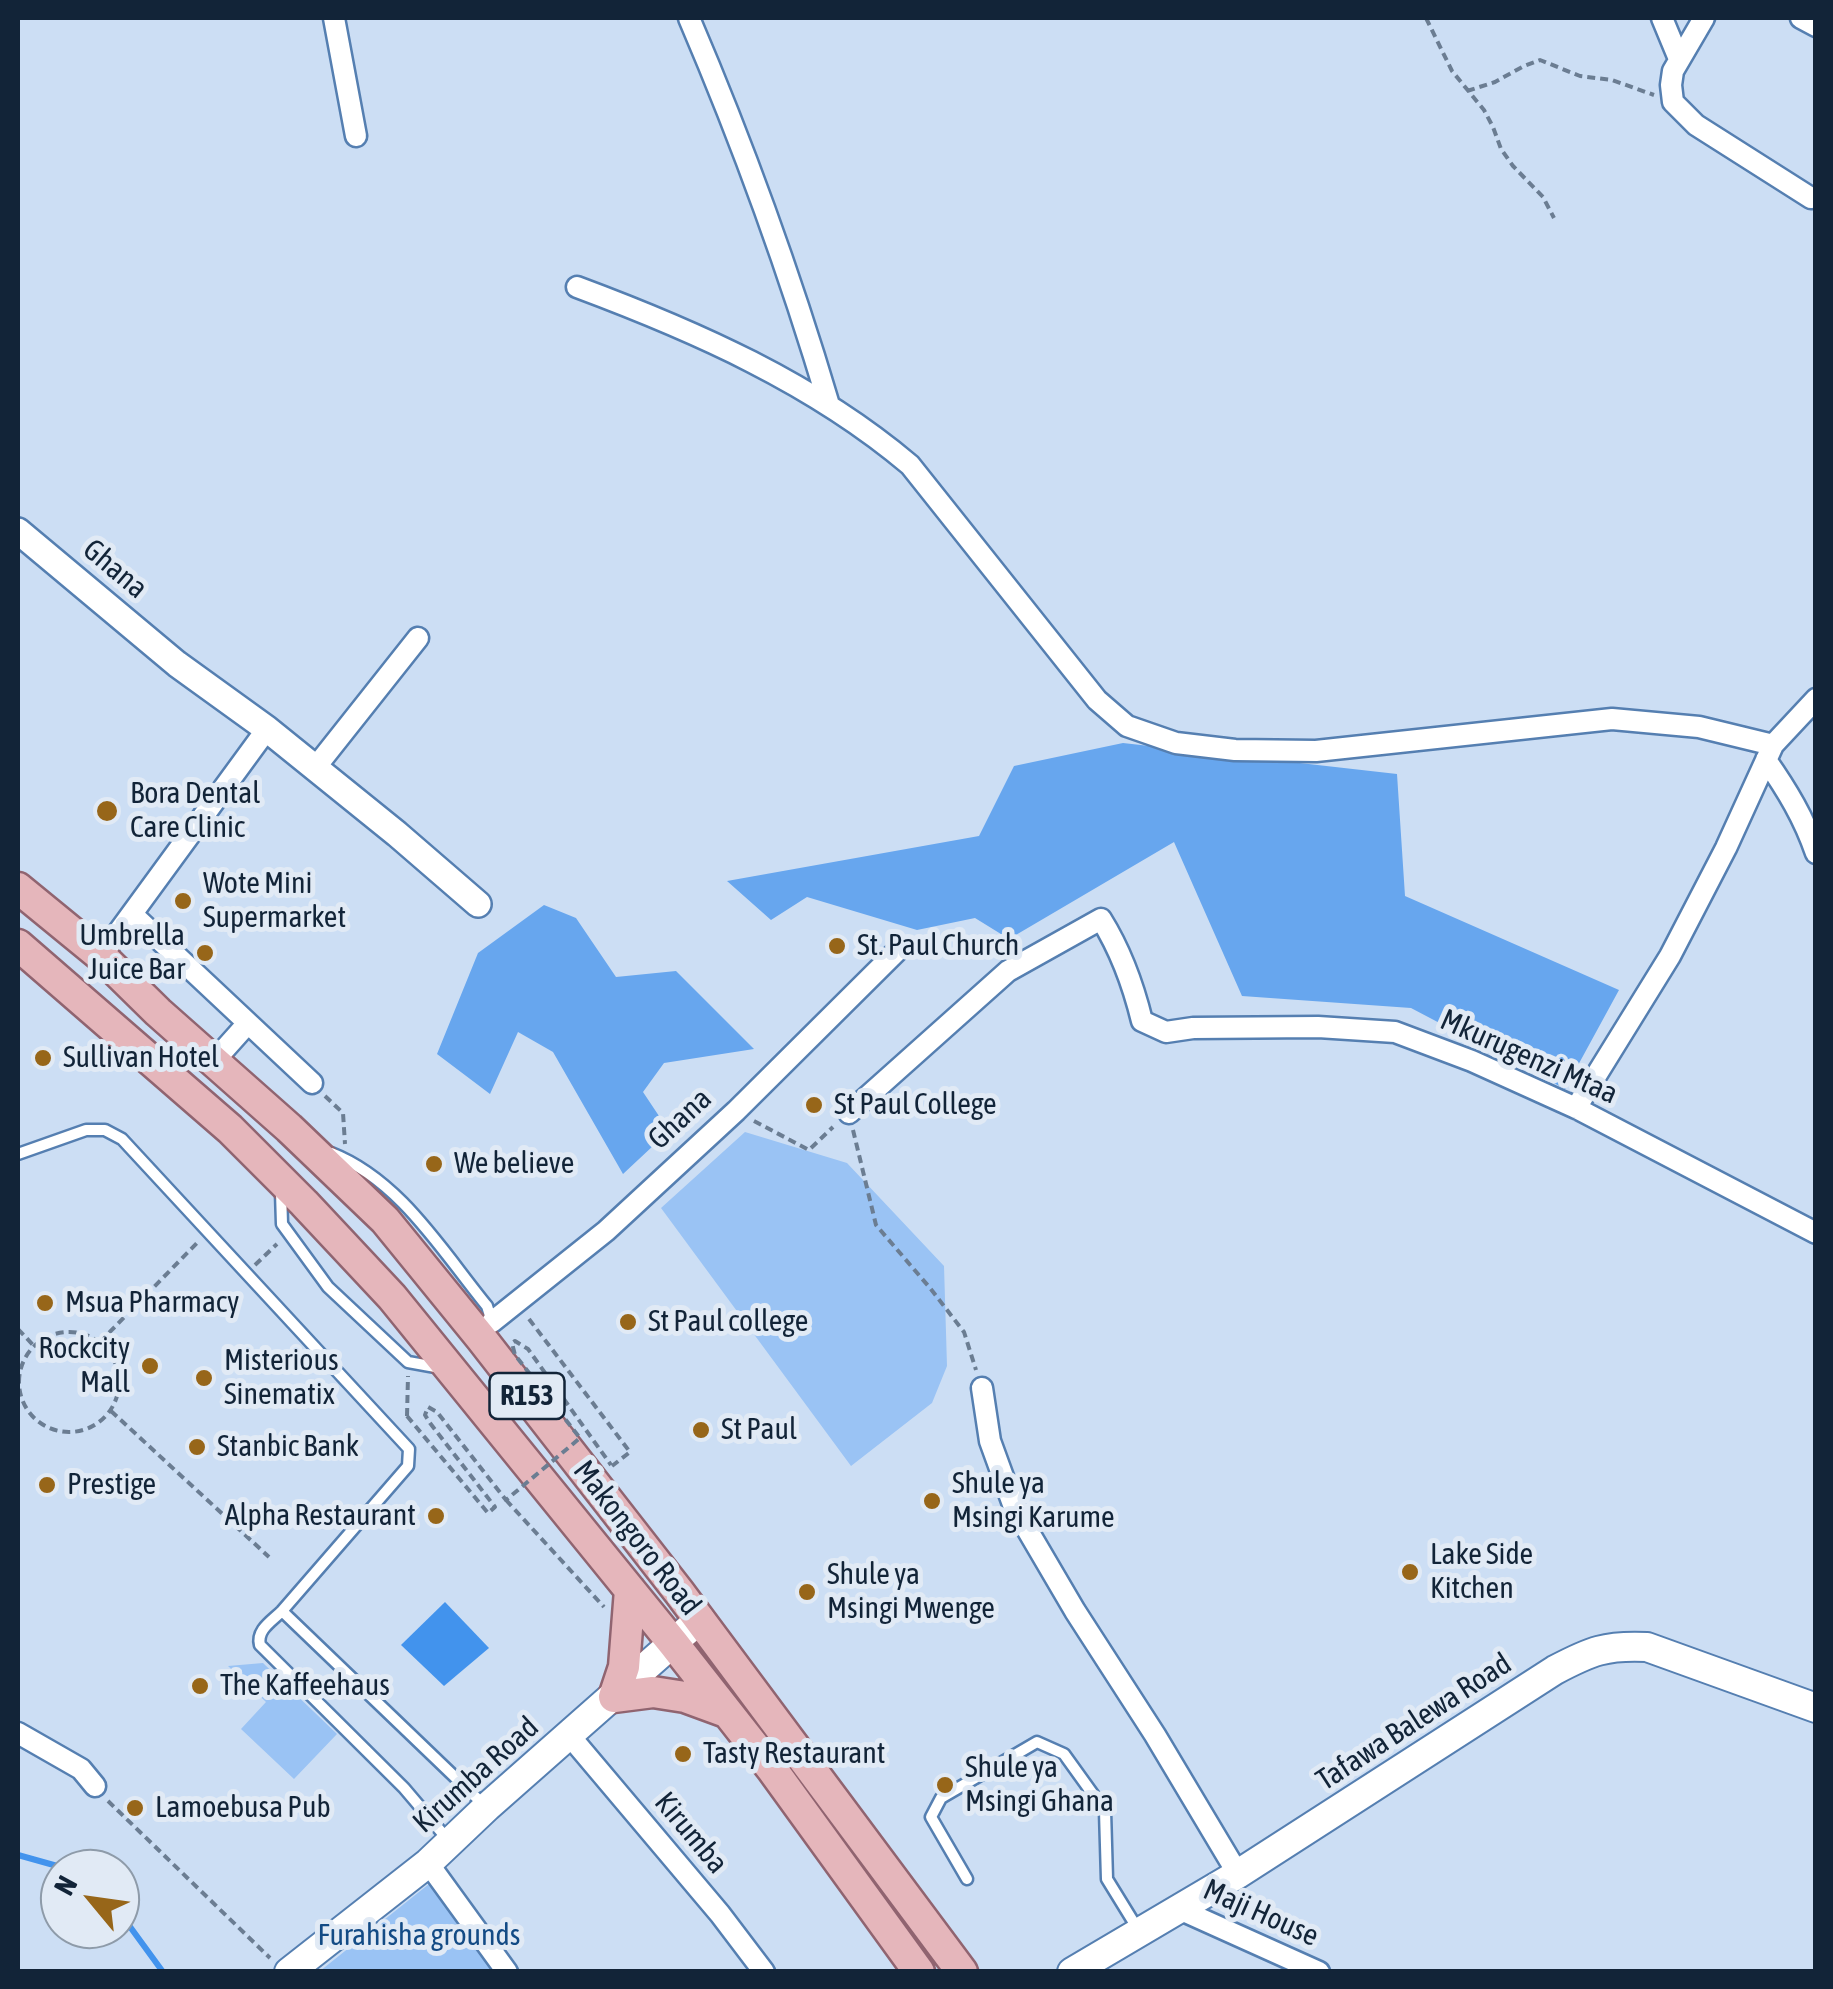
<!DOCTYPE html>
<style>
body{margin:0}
#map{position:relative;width:1833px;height:1989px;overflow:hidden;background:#ccdef4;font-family:"Asap Condensed",sans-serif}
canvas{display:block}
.frame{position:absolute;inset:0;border:20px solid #122438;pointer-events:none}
.north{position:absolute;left:40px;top:1849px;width:100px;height:100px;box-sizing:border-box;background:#e1eaf5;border:2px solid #8e9ba9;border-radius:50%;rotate:299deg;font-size:28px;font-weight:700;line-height:40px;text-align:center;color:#122438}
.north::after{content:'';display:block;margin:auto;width:35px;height:45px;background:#976619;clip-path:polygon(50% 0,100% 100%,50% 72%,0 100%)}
</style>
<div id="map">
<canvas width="1833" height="1989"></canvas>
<div class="frame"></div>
<div class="north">N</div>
</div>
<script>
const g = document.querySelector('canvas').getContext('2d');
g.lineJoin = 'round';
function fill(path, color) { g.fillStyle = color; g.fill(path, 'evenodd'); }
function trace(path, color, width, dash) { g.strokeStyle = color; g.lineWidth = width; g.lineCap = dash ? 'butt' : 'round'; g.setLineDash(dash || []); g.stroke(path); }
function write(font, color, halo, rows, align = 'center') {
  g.font = font + ' "Asap Condensed",sans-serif'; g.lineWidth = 10; g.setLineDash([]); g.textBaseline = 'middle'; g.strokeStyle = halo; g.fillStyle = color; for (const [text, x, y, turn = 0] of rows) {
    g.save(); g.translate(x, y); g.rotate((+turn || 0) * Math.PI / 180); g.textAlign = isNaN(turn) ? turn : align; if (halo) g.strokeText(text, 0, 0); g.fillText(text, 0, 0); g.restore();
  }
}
fill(new Path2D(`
 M 745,1132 L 847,1163 L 944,1266 L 947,1366 L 932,1403 L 851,1466 L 661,1208 Z
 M 263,1663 L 337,1734 L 294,1779 L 241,1729 L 266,1702 L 228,1666 Z
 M 429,1884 L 492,1971 L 320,1971 Z`), '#9ac3f4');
fill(new Path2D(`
 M 1123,743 L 1397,774 L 1405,896 L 1619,990 L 1565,1089 L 1411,1008 L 1242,996 L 1174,842 L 1009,939 L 975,918 L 917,930 L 807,897 L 771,920 L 727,881 L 979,836 L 1014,766 Z
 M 544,905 L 576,918 L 616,977 L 676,971 L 754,1049 L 664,1063 L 643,1092 L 669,1131 L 623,1174 L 553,1052 L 518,1032 L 490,1094 L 437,1054 L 478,953 Z`), '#67a6ee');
fill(new Path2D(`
 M 445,1602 L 489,1648 L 444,1686 L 401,1645 Z`), '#4293ed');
trace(new Path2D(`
 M 18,1855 L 68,1869
 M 120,1913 L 163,1972`), '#4293ed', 6);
const service = new Path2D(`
 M 331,1153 C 400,1180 442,1251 487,1306 L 492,1322
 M 18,1154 L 86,1130 L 105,1130 L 122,1139 L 409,1449 L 408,1466 L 282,1611 C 272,1621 256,1630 260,1645 L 404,1788 L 449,1841
 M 281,1192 L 282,1224 L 328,1287 L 408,1362 L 441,1368
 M 282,1611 L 484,1805
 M 967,1879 L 931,1817 L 941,1798 L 1037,1742 L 1064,1754 L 1105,1811 L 1107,1879 L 1139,1931`);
const minor = new Path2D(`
 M 334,18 L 356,136
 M 689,18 C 743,144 790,274 829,405
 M 1662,18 L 1679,59
 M 1704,18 L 1673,71 L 1671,85 L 1673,102 L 1696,125 L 1811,198
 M 1801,18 L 1816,26
 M 577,287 C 695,331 813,383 910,465 L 1097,700 L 1127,726 L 1176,743 L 1235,750 L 1316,751 L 1612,719 L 1699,727 L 1773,745
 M 1766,760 C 1787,790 1804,818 1816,853
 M 315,768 L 418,638
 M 133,915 L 312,1083
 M 101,956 L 267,729
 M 214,1061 L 248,1023
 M 1576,1108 L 1670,956 L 1726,848 L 1773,745 L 1816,699
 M 849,1113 L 1008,971 L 1101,919 C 1121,951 1133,984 1142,1021 L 1166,1032 L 1193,1028 L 1318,1027 L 1395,1032 L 1472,1061 L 1576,1108 L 1816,1233
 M 492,1322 L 606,1231 L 736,1111 L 899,949
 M 982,1388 L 990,1441 L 1014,1507 L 1075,1611 L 1155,1735 L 1238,1874
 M 18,1733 L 81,1769 L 95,1786
 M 569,1735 L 720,1914 L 764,1972
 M 428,1863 L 507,1972
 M 1179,1909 L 1319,1972`);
const tertiary = new Path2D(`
 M 18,531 L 177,664 L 267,729 L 397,834 L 478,904`);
const secondary = new Path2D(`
 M 289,1972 L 428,1863 L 487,1807 L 700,1619
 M 1072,1972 L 1238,1874 L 1555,1670 C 1591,1651 1606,1645 1647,1647 L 1816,1708`);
const primary = new Path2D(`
 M 18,888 L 101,956 L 158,1012 L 289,1128 L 385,1220 L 481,1338 L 679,1592 L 962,1972
 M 18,945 L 230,1129 L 304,1203 L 392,1297 L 673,1643 L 772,1769 L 919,1972
 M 630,1590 L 624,1667 L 614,1697 L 653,1692 L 685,1697 L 726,1712`);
trace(service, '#557fb1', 15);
trace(minor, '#557fb1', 25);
trace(tertiary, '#557fb1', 30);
trace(secondary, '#557fb1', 32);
trace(primary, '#906470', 35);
trace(new Path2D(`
 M 1426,18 L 1452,71 L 1484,110 L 1493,127 L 1501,149 L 1513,166 L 1543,197 L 1554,218
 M 1467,91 L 1495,82 L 1524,66 L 1540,60 L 1580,76 L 1612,80 L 1654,95
 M 325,1096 L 343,1113 L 345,1144
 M 754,1121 L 809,1150 L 833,1127
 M 853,1130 L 876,1225 L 930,1288 L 964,1332 L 976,1370
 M 255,1265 L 277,1244
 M 529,1319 L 630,1452 L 612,1466
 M 18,1329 L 34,1346
 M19 1382a50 50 0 1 1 100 0a50 50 0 1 1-100 0Z
 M 100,1342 L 198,1242
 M 111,1411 L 269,1557
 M 407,1416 L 408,1376
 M 506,1500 L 604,1607
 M 108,1801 L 270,1958`), '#6b7d92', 4, [8, 5]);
trace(service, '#fff', 10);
trace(minor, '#fff', 20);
trace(tertiary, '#fff', 25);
trace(secondary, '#fff', 28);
trace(primary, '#e5b6bb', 30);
trace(new Path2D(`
 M 407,1416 L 488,1513 L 495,1507 L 430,1423 L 425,1415 L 428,1407 L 437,1412 L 506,1500 L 580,1438 L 515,1355 L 512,1343 L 515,1341 L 528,1349 L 611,1465`), '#6b7d92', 4, [8, 5]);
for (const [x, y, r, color] of [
 [107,811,12,"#976619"],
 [183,901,10,"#976619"],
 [837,946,10,"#976619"],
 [205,953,10,"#976619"],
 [43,1058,10,"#976619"],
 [814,1105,10,"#976619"],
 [434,1164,10,"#976619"],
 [45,1303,10,"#976619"],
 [628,1322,10,"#976619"],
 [150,1366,10,"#976619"],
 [204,1378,10,"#976619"],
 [701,1430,10,"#976619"],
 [197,1447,10,"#976619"],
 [47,1485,10,"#976619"],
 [932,1501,10,"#976619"],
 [436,1516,10,"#976619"],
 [1410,1572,10,"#976619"],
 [807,1592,10,"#976619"],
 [200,1686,10,"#976619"],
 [683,1754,10,"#976619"],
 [945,1785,10,"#976619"],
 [135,1808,10,"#976619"]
]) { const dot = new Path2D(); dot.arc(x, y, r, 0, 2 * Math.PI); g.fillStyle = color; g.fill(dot); trace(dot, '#e1eaf5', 4); }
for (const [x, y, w] of [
 [527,1396,75]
]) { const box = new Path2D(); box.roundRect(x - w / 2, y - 23, w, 46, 8); g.fillStyle = '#e1eaf5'; g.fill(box); trace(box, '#122438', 2.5); }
write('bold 28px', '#122438', null, [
 ["R153",527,1396]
]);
write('30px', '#122438', '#e1eaf5', [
 ["Ghana",115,569,40],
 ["Mkurugenzi Mtaa",1529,1057,24],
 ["Ghana",680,1119,-43],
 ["Makongoro Road",637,1538,52],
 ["Tafawa Balewa Road",1414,1722,-33],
 ["Kirumba Road",476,1775,-42],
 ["Kirumba",691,1833,50],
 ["Maji House",1261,1913,24]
]);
write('30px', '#122438', '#e1eaf5', [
 ["Bora Dental",130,794],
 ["Care Clinic",130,828],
 ["Wote Mini",203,884],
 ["Supermarket",203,918],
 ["Umbrella",185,936,"right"],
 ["Juice Bar",185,970,"right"],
 ["St. Paul Church",857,946],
 ["Sullivan Hotel",63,1058],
 ["St Paul College",834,1105],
 ["We believe",454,1164],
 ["Msua Pharmacy",65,1303],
 ["St Paul college",648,1322],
 ["Rockcity",130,1349,"right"],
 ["Mall",130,1383,"right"],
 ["Misterious",224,1361],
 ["Sinematix",224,1395],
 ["St Paul",721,1430],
 ["Stanbic Bank",217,1447],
 ["Shule ya",952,1484],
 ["Msingi Karume",952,1518],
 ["Prestige",67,1485],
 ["Alpha Restaurant",416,1516,"right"],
 ["Lake Side",1430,1555],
 ["Kitchen",1430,1589],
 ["Shule ya",827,1575],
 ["Msingi Mwenge",827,1609],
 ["The Kaffeehaus",220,1686],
 ["Tasty Restaurant",703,1754],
 ["Shule ya",965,1768],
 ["Msingi Ghana",965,1802],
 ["Lamoebusa Pub",155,1808]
], 'left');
write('30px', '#134b85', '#e1eaf5', [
 ["Furahisha grounds",419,1936]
]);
</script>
